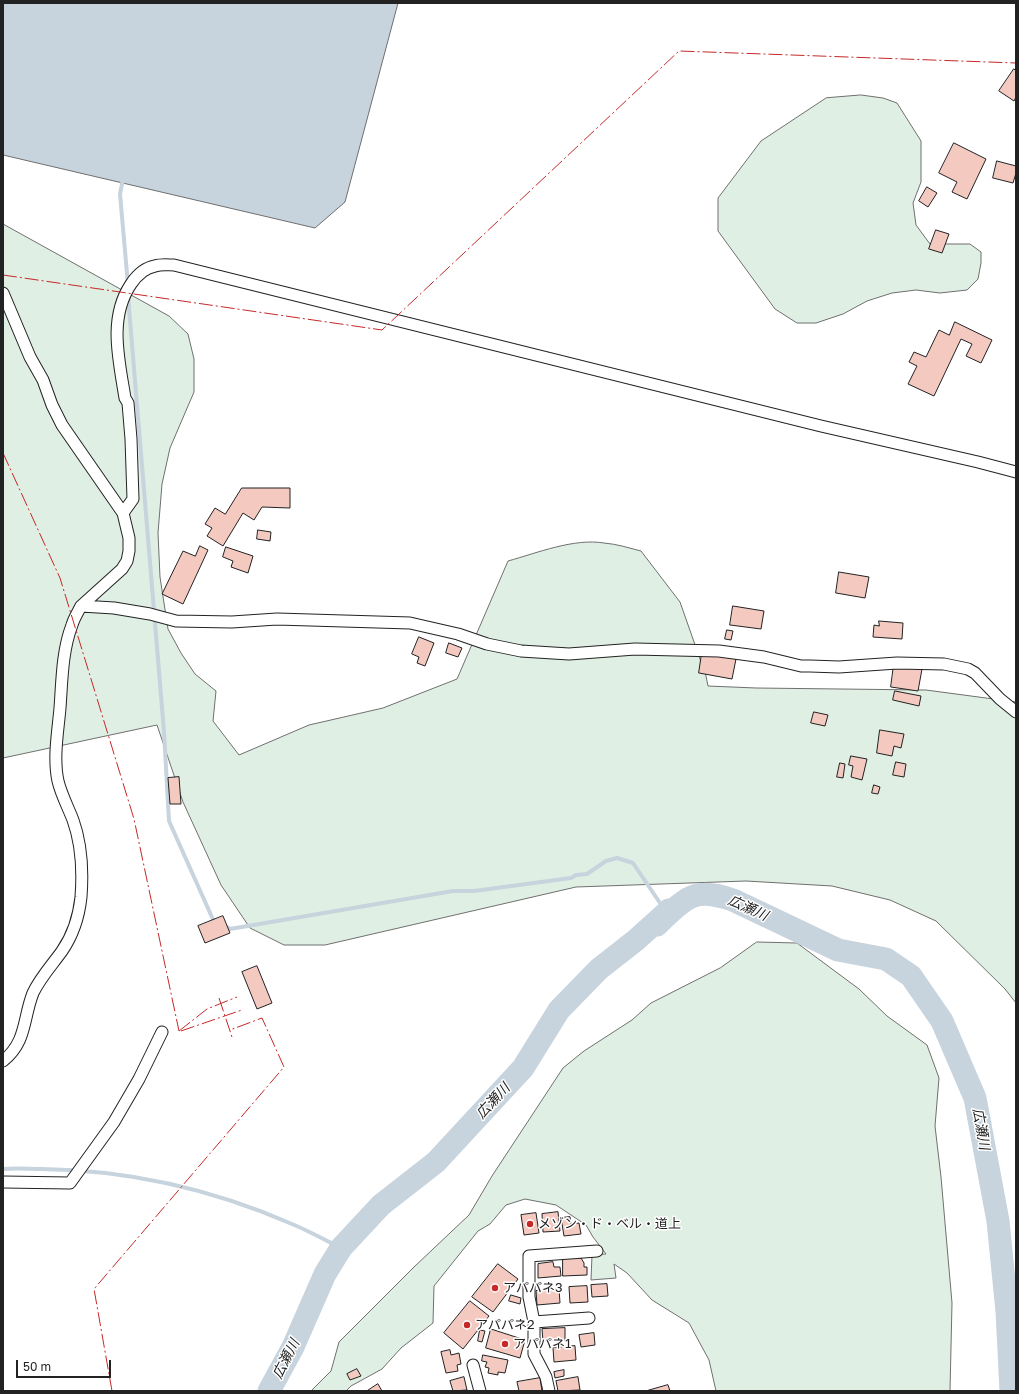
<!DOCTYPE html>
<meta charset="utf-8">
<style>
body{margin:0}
#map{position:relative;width:1019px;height:1394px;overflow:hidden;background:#fff;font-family:"Golos Text",sans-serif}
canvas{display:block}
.frame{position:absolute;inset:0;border:4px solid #222;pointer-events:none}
.scale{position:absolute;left:16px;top:1360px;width:95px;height:18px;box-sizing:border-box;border:2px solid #222;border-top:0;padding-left:5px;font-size:12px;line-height:14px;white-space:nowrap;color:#222;-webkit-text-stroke:3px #fff;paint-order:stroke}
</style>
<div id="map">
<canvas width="1019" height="1394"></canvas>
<div class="frame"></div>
<div class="scale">50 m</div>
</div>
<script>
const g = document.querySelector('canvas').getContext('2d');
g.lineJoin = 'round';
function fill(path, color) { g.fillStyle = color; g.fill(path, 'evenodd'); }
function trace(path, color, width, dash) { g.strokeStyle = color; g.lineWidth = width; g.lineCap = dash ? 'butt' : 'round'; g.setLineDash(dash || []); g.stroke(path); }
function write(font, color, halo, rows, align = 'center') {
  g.font = font + ' "Golos Text","Noto Sans JP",sans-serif'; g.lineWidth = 3; g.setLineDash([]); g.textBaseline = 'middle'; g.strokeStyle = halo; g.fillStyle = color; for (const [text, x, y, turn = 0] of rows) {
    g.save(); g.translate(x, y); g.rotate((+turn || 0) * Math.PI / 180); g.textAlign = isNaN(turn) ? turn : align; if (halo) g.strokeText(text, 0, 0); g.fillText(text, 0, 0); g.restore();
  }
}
const green = new Path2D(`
 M 861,95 L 883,98 L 897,103 L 921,141 L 921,182 L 913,203 L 916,225 L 930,244 L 970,244 L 981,252 L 981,263 L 978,279 L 967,290 L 940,293 L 916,290 L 892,293 L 867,301 L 843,314 L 816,323 L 797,323 L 775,309 L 718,231 L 718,198 L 761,141 L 826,98 Z
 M 3,224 L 169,316 L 188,334 L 194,359 L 194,392 L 170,448 L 162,484 L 158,533 L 160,577 L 168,629 L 181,653 L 195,674 L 216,691 L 213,721 L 239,755 L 309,725 L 383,708 L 457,679 L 508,561 C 537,553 574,538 604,543 C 617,544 629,548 641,551 L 680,602 L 706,676 L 708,686 L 756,688 L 926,690 L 1016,702 L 1016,1003 L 1005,989 L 936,921 L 890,900 L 832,886 L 746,881 L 576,887 L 325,945 L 284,945 L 250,928 L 221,885 L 183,802 L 157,725 L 3,758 Z
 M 757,942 L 797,943 L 859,989 L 887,1016 L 927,1045 L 939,1078 L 935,1126 L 941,1177 L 952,1303 L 950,1391 L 716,1391 L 709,1360 L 689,1323 L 652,1300 L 627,1273 L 614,1264 L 616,1278 L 591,1280 L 592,1255 L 606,1254 L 593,1237 L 586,1225 L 556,1205 L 525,1199 L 506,1205 L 490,1224 L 478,1231 L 434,1286 L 433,1323 L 401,1348 L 382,1369 L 351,1386 L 346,1391 L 311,1391 L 331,1371 L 339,1342 L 414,1267 L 469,1215 L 492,1176 L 563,1068 L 584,1051 L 632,1020 L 651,1003 L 720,968 Z`);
fill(green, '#e0efe3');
trace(green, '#6f6f6f', 1);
const water = new Path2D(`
 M 3,3 L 398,3 L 345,202 L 315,228 L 3,155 Z`);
fill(water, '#c7d3dd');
trace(water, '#6f6f6f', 1);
trace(new Path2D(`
 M 123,179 L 120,194 L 128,285
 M 128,296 L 164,732 L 169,821 L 215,924
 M 223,928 L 227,927 L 230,929 L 453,891 L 474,891 L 571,878 L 576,875 L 587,874 L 606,861 L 617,858 L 633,863 L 660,903 L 669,910
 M 3,1169 C 16,1168 29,1169 42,1169 C 128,1170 214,1190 292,1224 C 309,1231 325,1240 341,1248`), '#c7d3dd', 4);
trace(new Path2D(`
 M 669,910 L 657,925 C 665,917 684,899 694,896 C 705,892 722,896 733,900 L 838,950 L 886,959 L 911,976 L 942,1021 L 975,1098 L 998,1221 L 1007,1311 L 1011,1391
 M 269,1391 L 293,1347 L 325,1274 L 341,1248 L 381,1205 L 436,1162 L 523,1068 L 559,1010 L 599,969 L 636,940 L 666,913`), '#c7d3dd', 23);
const building = new Path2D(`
 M 1014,69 L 1016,71 L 1016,97 L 1014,101 L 999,91 Z
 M 954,143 L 986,159 L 967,199 L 952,192 L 957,182 L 939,173 Z
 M 997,161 L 1016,166 L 1016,173 L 1013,183 L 993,178 Z
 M 927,187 L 937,193 L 928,207 L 919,201 Z
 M 936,230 L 949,234 L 942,253 L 929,249 Z
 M 955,322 L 992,340 L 981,363 L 966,356 L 972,344 L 961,339 L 934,396 L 908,384 L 917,366 L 909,362 L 914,352 L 926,357 L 939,330 L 949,335 Z
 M 242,488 L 290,488 L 290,508 L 262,507 L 254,520 L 243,513 L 223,546 L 207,536 L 212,528 L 205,524 L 215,508 L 225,514 Z
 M 258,530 L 271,532 L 270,541 L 257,539 Z
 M 200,546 L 208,550 L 183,604 L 162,594 L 183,551 L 195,556 Z
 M 226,547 L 253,556 L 248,573 L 231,567 L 233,561 L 223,557 Z
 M 839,572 L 869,577 L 865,598 L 836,593 Z
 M 733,606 L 764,611 L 761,629 L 730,625 Z
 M 879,621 L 903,623 L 902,639 L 873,637 L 874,625 L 879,626 Z
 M 727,630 L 733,631 L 731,640 L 725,639 Z
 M 419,637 L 434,643 L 425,666 L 417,663 L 419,657 L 412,654 Z
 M 449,643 L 462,648 L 458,657 L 446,653 Z
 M 702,653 L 736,659 L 732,679 L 699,673 Z
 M 894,664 L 922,669 L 918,691 L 891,687 Z
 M 895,691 L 921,696 L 919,706 L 893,700 Z
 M 814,712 L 828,715 L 825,726 L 811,723 Z
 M 880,730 L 904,734 L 901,748 L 894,746 L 892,756 L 877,753 Z
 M 851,756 L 867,759 L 862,780 L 851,777 L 853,766 L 849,765 Z
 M 896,762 L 906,764 L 904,777 L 893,775 Z
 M 840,763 L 845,764 L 843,778 L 837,777 Z
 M 179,777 L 181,804 L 170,804 L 168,778 Z
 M 874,785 L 880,787 L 878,794 L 872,793 Z
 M 223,916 L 230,933 L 205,943 L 198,926 Z
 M 257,966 L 272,1003 L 257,1009 L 242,972 Z
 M 558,1212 L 560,1231 L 543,1232 L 542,1214 Z
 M 536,1213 L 539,1233 L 524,1235 L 521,1215 Z
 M 570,1217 L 571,1224 L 579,1223 L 581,1234 L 564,1236 L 561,1218 Z
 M 563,1258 L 581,1258 L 584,1263 L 584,1267 L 587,1267 L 587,1275 L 563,1276 Z
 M 553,1262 L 554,1267 L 560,1267 L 561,1276 L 538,1278 L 538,1264 Z
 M 498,1264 L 518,1279 L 493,1312 L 472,1297 Z
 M 607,1284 L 608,1296 L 592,1297 L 591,1285 Z
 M 587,1286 L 588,1302 L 570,1303 L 569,1287 Z
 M 559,1289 L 560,1303 L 537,1305 L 536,1291 Z
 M 511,1295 L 521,1298 L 520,1304 L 509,1301 Z
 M 470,1301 L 489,1316 L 463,1349 L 444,1333 Z
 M 565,1328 L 565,1340 L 543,1341 L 542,1329 Z
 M 491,1329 L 525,1340 L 520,1358 L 486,1348 Z
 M 480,1330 L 485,1331 L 482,1342 L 478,1341 Z
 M 594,1333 L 595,1345 L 581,1347 L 579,1335 Z
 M 575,1346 L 576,1360 L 554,1362 L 553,1348 Z
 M 450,1350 L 451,1355 L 459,1353 L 461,1364 L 457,1365 L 458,1371 L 446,1373 L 441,1352 Z
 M 483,1355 L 508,1360 L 505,1373 L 498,1372 L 498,1375 L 488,1373 L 489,1368 L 485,1367 L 487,1362 L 482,1361 Z
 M 357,1369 L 361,1376 L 350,1380 L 347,1374 Z
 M 564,1370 L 564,1376 L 555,1378 L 554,1372 Z
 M 464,1377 L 467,1390 L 453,1391 L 450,1381 Z
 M 578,1377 L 580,1390 L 558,1391 L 556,1381 Z
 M 540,1378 L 542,1391 L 519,1391 L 517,1382 Z
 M 378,1384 L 382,1391 L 367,1391 Z
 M 668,1385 L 670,1391 L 646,1391 Z`);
fill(building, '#f3c9c0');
trace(building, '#222', 1);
const minor = new Path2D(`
 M 3,293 L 30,357 L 43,380 L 52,405 L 62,425 L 123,513 L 129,538 L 129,551 L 127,561 L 122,569 L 81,606 C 78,612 74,618 72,625 C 62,651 62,681 60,708 C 58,731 53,758 58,781 C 61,794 68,807 73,820 C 82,845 83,871 81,897 C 79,916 73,935 62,951 C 52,965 40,978 33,993 C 23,1018 27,1042 3,1061
 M 123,513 L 133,499 L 131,439 L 128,403 L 125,398 C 119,360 108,318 131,284 C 137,275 144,268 155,266 C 161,264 168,265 174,265 L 821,426 L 978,462 L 1016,472
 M 81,606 L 114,608 L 150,614 L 176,621 L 232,622 L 277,619 L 410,623 L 458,634 L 487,644 L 521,651 L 569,654 L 635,649 L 719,651 L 764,657 L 801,666 L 810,666 L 839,667 L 897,663 L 944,664 L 968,669 L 975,673 L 1000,699 L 1016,712
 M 3,1182 L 70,1183 L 114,1122 L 139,1079 L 162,1032
 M 534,1322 L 589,1318
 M 473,1365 L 480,1391
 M 549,1391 L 546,1377 L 534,1354 L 534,1322 L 529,1297 L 529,1256 L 597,1251`);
trace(minor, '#222', 13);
trace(minor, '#fff', 11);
trace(new Path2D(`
 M 3,275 L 382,330 L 679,51 L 1016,63
 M 3,453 L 60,578 L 134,819 L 179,1031
 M 219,998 L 232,1037
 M 179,1031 L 207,1009 L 237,997
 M 181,1031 L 242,1010
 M 112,1391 L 94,1289 L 284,1067 L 262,1018 L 230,1030`), '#c62828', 1, [14, 3, 2, 3]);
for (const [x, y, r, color] of [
 [530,1224,4,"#c62828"],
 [495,1288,4,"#c62828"],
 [467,1325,4,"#c62828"],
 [505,1344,4,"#c62828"]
]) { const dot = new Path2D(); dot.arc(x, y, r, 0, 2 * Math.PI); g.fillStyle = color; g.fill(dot); trace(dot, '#fff', 1.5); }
write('13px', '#222', '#fff', [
 ["メゾン・ド・ベル・道上",538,1224],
 ["アパパネ3",503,1288],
 ["アパパネ2",475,1325],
 ["アパパネ1",513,1344]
], 'left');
write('italic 14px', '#222', '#fff', [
 ["広瀬川",748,908,24],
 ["広瀬川",493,1101,-47],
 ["広瀬川",981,1129,80],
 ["広瀬川",286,1359,-63]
]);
</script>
